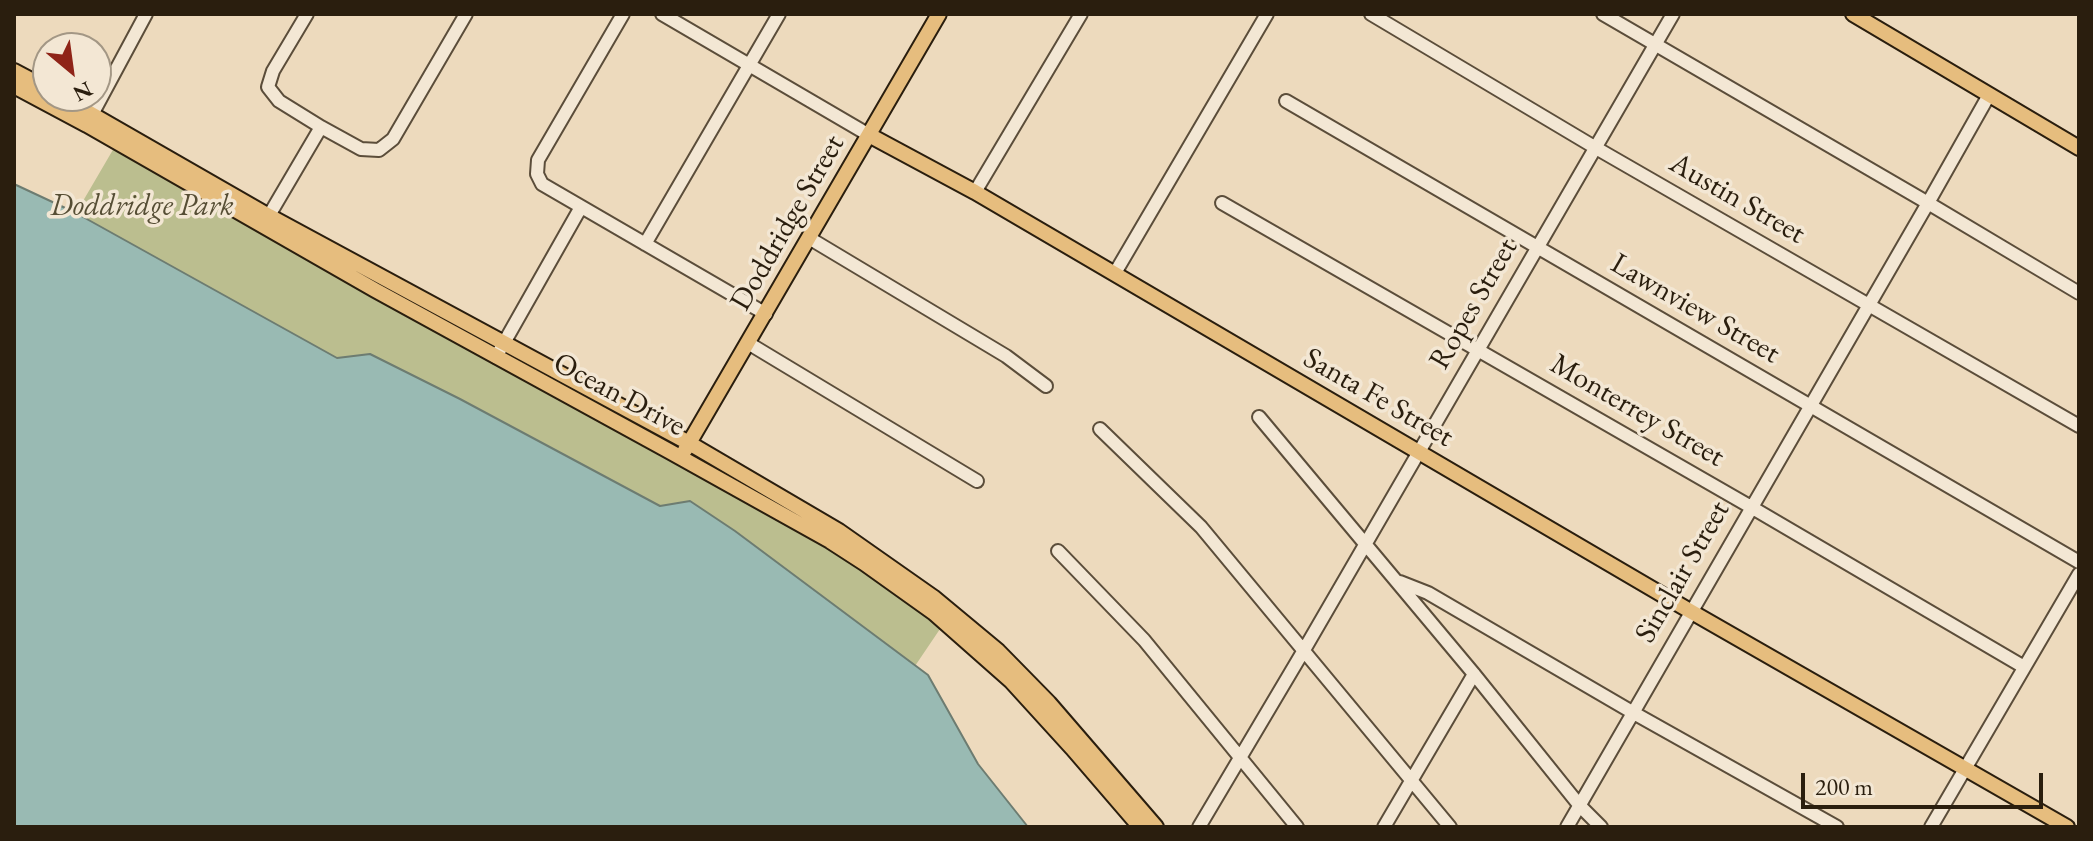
<!DOCTYPE html>
<style>
body{margin:0}
#map{position:relative;width:2093px;height:841px;overflow:hidden;background:#eddabd;font-family:"EB Garamond",serif}
canvas{display:block}
.frame{position:absolute;inset:0;border:16px solid #2a1e0e;pointer-events:none}
.north{position:absolute;left:32px;top:32px;width:80px;height:80px;box-sizing:border-box;background:#f3e7d4;border:2px solid #a39785;border-radius:50%;rotate:151deg;font-size:22px;font-weight:700;line-height:32px;text-align:center;color:#2a1e0e}
.north::after{content:'';display:block;margin:auto;width:28px;height:36px;background:#8f2418;clip-path:polygon(50% 0,100% 100%,50% 72%,0 100%)}
.scale{position:absolute;left:1801px;top:773px;width:242px;height:36px;box-sizing:border-box;border:4px solid #2a1e0e;border-top:0;padding-left:10px;font-size:24px;line-height:28px;white-space:nowrap;color:#2a1e0e;-webkit-text-stroke:6px #f3e7d4;paint-order:stroke}
</style>
<div id="map">
<canvas width="2093" height="841"></canvas>
<div class="frame"></div>
<div class="north">N</div>
<div class="scale">200 m</div>
</div>
<script>
const g = document.querySelector('canvas').getContext('2d');
g.lineJoin = 'round';
function fill(path, color) { g.fillStyle = color; g.fill(path, 'evenodd'); }
function trace(path, color, width, dash) { g.strokeStyle = color; g.lineWidth = width; g.lineCap = dash ? 'butt' : 'round'; g.setLineDash(dash || []); g.stroke(path); }
function write(font, color, halo, rows, align = 'center') {
  g.font = font + ' "EB Garamond",serif'; g.lineWidth = 7; g.setLineDash([]); g.textBaseline = 'middle'; g.strokeStyle = halo; g.fillStyle = color; for (const [text, x, y, turn = 0] of rows) {
    g.save(); g.translate(x, y); g.rotate((+turn || 0) * Math.PI / 180); g.textAlign = isNaN(turn) ? turn : align; if (halo) g.strokeText(text, 0, 0); g.fillText(text, 0, 0); g.restore();
  }
}
fill(new Path2D(`
 M 114,148 L 851,562 L 887,586 L 936,623 L 940,629 L 915,666 L 735,531 L 690,501 L 660,506 L 460,399 L 370,354 L 337,359 L 76,213 Z`), '#bbbe8f');
const water = new Path2D(`
 M 14,184 L 76,213 L 337,358 L 370,354 L 460,399 L 660,506 L 690,501 L 735,531 L 928,675 L 978,764 L 1028,827 L 14,827 Z`);
fill(water, '#99bab3');
trace(water, '#6d7c71', 2);
const minor = new Path2D(`
 M 307,14 L 273,71 L 268,87 L 279,101 L 321,127 L 361,149 L 379,150 L 393,139 L 466,14
 M 623,14 L 538,160 L 537,174 L 542,184 L 766,314
 M 662,14 L 869,135
 M 1371,14 L 1596,148 L 2079,426
 M 1603,14 L 1928,203 L 2079,293
 M 1286,101 L 2079,562
 M 88,122 L 146,14
 M 975,192 L 1081,14
 M 1222,203 L 1751,507 L 2024,667
 M 264,224 L 321,127
 M 809,238 L 1006,356 L 1046,386
 M 645,244 L 779,14
 M 1115,273 L 1267,14
 M 748,343 L 977,481
 M 496,357 L 581,207
 M 1259,417 L 1474,674 L 1580,806 L 1601,827
 M 1100,429 L 1201,527 L 1450,827
 M 1058,551 L 1144,640 L 1297,827
 M 1400,582 L 1428,593 L 1632,712 L 1837,827
 M 1199,827 L 1304,650 L 1673,14
 M 1384,827 L 1474,674
 M 1567,827 L 1928,203 L 1989,95
 M 1931,827 L 2079,574`);
const major = new Path2D(`
 M 1853,14 L 2079,148
 M 14,71 L 48,89
 M 14,86 L 87,125 L 375,290 L 669,451 L 830,541 L 864,563 L 934,613 L 1011,681 L 1072,748 L 1140,827
 M 60,96 L 269,216 L 689,443 L 839,531 L 933,597 L 998,651 L 1049,703 L 1156,827
 M 869,135 L 975,192 L 1690,611 L 2067,827
 M 685,450 L 939,14`);
trace(minor, '#5b4d3a', 16);
trace(major, '#2a1e0e', 18);
trace(minor, '#f3e7d4', 12);
trace(major, '#e6bd7e', 14);
write('30px', '#2a1e0e', '#f3e7d4', [
 ["Austin Street",1737,199,30],
 ["Doddridge Street",788,223,-60],
 ["Ropes Street",1474,304,-60],
 ["Lawnview Street",1695,309,30],
 ["Ocean Drive",619,395,28],
 ["Santa Fe Street",1378,398,30],
 ["Monterrey Street",1637,411,30],
 ["Sinclair Street",1683,572,-60]
]);
write('italic 30px', '#564e35', '#f3e7d4', [
 ["Doddridge Park",142,207]
]);
</script>
